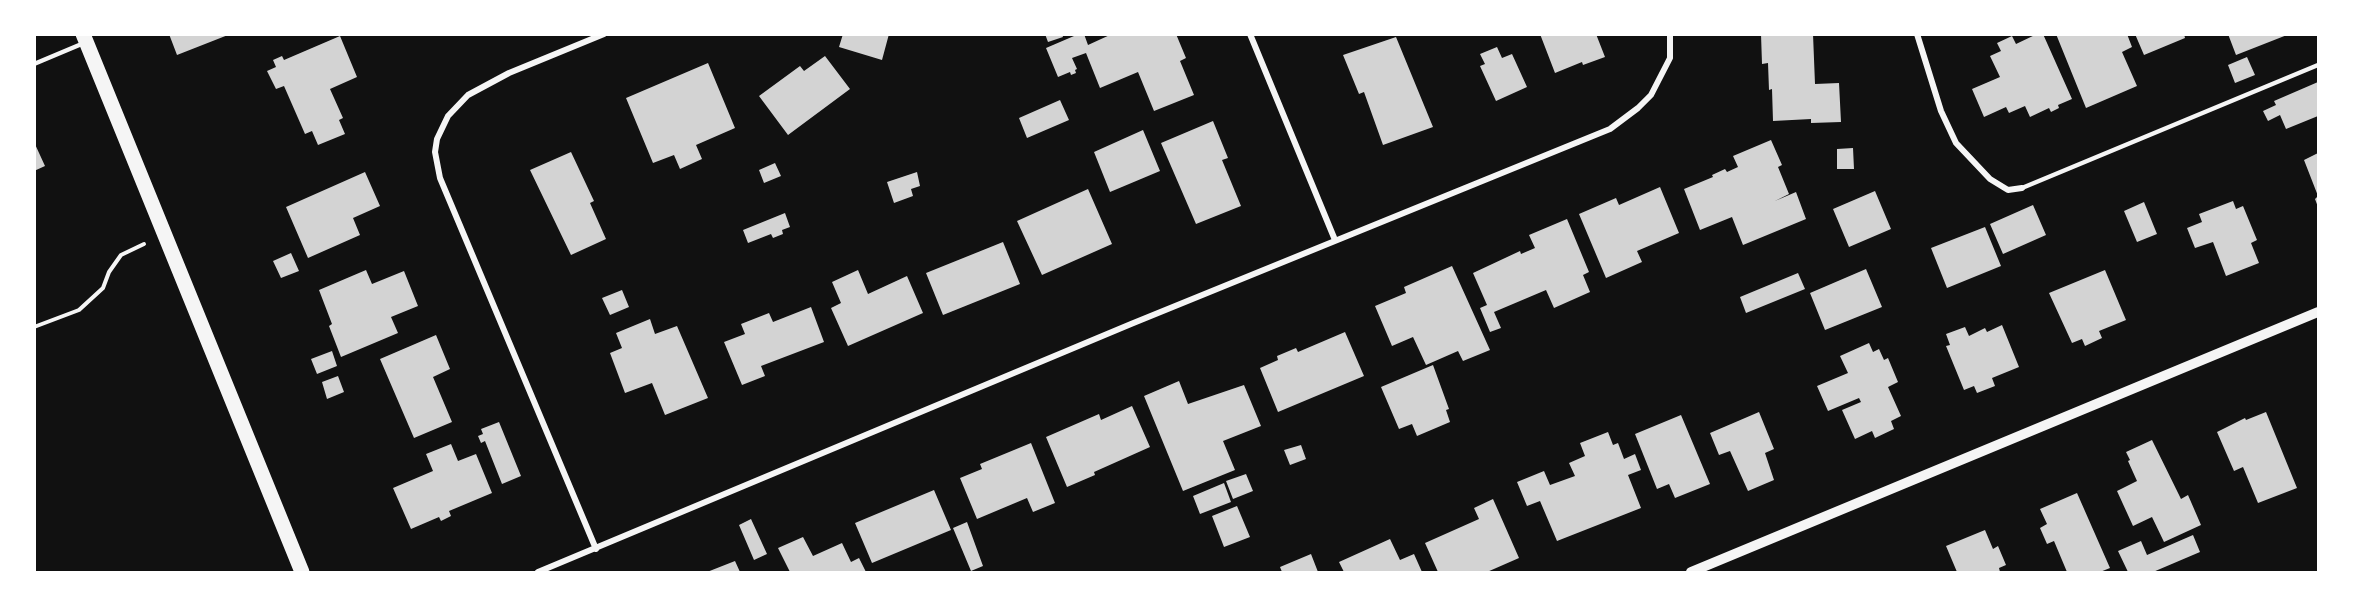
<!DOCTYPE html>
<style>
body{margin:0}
#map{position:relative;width:2353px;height:607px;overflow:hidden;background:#111;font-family:"Work Sans",sans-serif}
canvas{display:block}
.frame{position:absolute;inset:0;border:36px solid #fff;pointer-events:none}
</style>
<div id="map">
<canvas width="2353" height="607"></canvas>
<div class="frame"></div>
</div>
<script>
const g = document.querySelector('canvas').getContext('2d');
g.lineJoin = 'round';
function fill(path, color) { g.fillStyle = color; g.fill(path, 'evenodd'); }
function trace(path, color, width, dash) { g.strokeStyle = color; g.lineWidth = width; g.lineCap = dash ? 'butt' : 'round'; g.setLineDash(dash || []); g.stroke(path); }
fill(new Path2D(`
 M 169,34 L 228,34 L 228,35 L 177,55 Z
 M 843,34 L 889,34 L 882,60 L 839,47 Z
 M 1045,34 L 1062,34 L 1063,37 L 1048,42 Z
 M 1074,34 L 1084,34 L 1088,45 L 1112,34 L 1176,34 L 1186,58 L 1180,61 L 1194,95 L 1154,111 L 1138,72 L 1100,88 L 1086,53 L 1072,58 L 1077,69 L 1075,70 L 1076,73 L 1071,75 L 1070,72 L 1058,77 L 1046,48 L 1074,36 Z
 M 1540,34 L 1596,34 L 1605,57 L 1583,65 L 1582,62 L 1555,73 Z
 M 1761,34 L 1813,34 L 1815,84 L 1839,83 L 1841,122 L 1811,123 L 1811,119 L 1773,121 L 1772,89 L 1769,90 L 1768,63 L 1762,64 Z
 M 2037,34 L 2043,34 L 2072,99 L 2058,105 L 2059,108 L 2051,112 L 2049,108 L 2030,117 L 2025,106 L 2009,113 L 2006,107 L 1984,117 L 1972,89 L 2000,77 L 1990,56 L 2001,51 L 1997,43 L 2012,36 L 2016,44 Z
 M 2056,34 L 2127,34 L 2132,47 L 2122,52 L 2137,86 L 2086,108 Z
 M 2135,34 L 2184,34 L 2185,38 L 2144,55 Z
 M 2228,34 L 2287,34 L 2287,35 L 2236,55 Z
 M 340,36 L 357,77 L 330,89 L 343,118 L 339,120 L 345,134 L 318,145 L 312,131 L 305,134 L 284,86 L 276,89 L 267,71 L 276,67 L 273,60 L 282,56 L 284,60 Z
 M 1396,37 L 1433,127 L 1383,145 L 1364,92 L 1359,94 L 1343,55 Z
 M 1497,47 L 1502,58 L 1512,54 L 1527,87 L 1496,101 L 1480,66 L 1485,64 L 1480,54 Z
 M 825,56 L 850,89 L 788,135 L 759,96 L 800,66 L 804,71 Z
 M 2247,57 L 2255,75 L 2235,83 L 2228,65 Z
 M 708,63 L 735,128 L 696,145 L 702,159 L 680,169 L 674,155 L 653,163 L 626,98 Z
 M 2318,82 L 2318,116 L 2286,129 L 2280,115 L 2268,121 L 2263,111 L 2276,105 L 2274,101 Z
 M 1060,100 L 1069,120 L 1027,138 L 1019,118 Z
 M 1213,121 L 1228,158 L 1222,160 L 1241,206 L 1196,224 L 1161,143 Z
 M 1143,130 L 1160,171 L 1110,192 L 1094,152 Z
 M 1771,140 L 1782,165 L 1778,167 L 1789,194 L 1775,201 L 1796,192 L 1806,219 L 1743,245 L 1732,217 L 1700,230 L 1684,189 L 1713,177 L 1712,175 L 1725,169 L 1727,172 L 1738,167 L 1733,156 Z
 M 34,142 L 45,166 L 34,171 Z
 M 1853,148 L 1854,169 L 1837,169 L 1837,149 Z
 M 571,152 L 594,201 L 590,203 L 606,239 L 571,255 L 530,170 Z
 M 2318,153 L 2318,207 L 2315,199 L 2318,196 L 2304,160 Z
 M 775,163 L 781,176 L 764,183 L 759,170 Z
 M 365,172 L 380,206 L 353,218 L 360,235 L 308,258 L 286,207 Z
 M 917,172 L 920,186 L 911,189 L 913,196 L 894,203 L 887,182 Z
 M 1660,187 L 1679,233 L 1637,251 L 1642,262 L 1606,278 L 1579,214 L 1616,198 L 1619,205 Z
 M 1088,189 L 1112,244 L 1042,275 L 1017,221 Z
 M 1875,191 L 1891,229 L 1849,247 L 1833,209 Z
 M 2233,201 L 2236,209 L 2243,206 L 2257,240 L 2251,243 L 2259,263 L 2226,276 L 2213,242 L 2195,248 L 2187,228 L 2202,222 L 2199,214 Z
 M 2144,202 L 2157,234 L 2137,242 L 2124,211 Z
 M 2033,205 L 2046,235 L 2003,254 L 1990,224 Z
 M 785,213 L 790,227 L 782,230 L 783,234 L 773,238 L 771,234 L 748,243 L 743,230 Z
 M 1567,219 L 1589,272 L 1583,275 L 1590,292 L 1554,308 L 1546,290 L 1494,312 L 1501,328 L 1490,332 L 1480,308 L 1487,305 L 1473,273 L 1520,251 L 1521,254 L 1535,248 L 1529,235 Z
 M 1985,227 L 2001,266 L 1947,288 L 1931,248 Z
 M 1003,242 L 1020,284 L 943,315 L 926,273 Z
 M 291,253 L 299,271 L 281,278 L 273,261 Z
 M 1452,266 L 1490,350 L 1463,361 L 1458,351 L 1426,365 L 1413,337 L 1392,346 L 1375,306 L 1406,293 L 1404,287 Z
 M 1866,269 L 1882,307 L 1825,330 L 1810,293 Z
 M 366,270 L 372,284 L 404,271 L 418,306 L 391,317 L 398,333 L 341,357 L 329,326 L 332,324 L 319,290 Z
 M 858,270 L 868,294 L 907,276 L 923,313 L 848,346 L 831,308 L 841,303 L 832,282 Z
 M 2105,270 L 2126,320 L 2099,331 L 2102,338 L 2085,346 L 2082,339 L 2072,343 L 2049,293 Z
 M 1798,273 L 1805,289 L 1746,313 L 1740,297 Z
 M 622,290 L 629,307 L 610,315 L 602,298 Z
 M 811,307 L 824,342 L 761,366 L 765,376 L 742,385 L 724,342 L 745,334 L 741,324 L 769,313 L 773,322 Z
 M 650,319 L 655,334 L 677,326 L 708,398 L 665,415 L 652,383 L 625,393 L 610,353 L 622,348 L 616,333 Z
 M 2002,325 L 2019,367 L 1992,378 L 1995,386 L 1977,393 L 1974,386 L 1964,390 L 1946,346 L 1950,345 L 1946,334 L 1965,327 L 1969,336 L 1985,328 L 1987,332 Z
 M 1345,332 L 1364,376 L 1278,412 L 1260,368 L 1278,360 L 1277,356 L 1296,348 L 1298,352 Z
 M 436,335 L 450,369 L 433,377 L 452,422 L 414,438 L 380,359 Z
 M 1869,343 L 1873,352 L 1879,349 L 1884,360 L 1888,358 L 1898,382 L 1888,387 L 1901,416 L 1891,421 L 1894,429 L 1875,438 L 1872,431 L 1855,439 L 1842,410 L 1861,402 L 1859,398 L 1828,411 L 1817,386 L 1848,373 L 1840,356 Z
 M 332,351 L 337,366 L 317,374 L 311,359 Z
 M 1433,365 L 1449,409 L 1446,410 L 1450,422 L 1417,436 L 1412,424 L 1399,429 L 1381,387 Z
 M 338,376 L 344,392 L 327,399 L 322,382 Z
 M 1179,381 L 1188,404 L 1244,385 L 1261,426 L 1223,441 L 1235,470 L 1183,491 L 1144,396 Z
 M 1132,406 L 1150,447 L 1094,472 L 1095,475 L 1067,487 L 1046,437 L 1099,414 L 1101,420 Z
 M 1759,412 L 1774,449 L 1765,453 L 1774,480 L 1748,491 L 1730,451 L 1719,455 L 1710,433 Z
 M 2266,412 L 2297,488 L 2258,503 L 2243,467 L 2234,471 L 2217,432 L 2245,418 L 2246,420 Z
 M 1681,415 L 1710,484 L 1675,498 L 1669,484 L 1657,489 L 1635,434 Z
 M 499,422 L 521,476 L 502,484 L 485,441 L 481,443 L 478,436 L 483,434 L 481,429 Z
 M 1608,432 L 1613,445 L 1618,443 L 1624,459 L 1635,454 L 1641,470 L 1628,475 L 1641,508 L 1557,541 L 1540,501 L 1527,506 L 1517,482 L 1544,471 L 1550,485 L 1575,476 L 1569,463 L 1585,456 L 1580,443 Z
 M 2152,440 L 2181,499 L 2188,495 L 2201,525 L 2164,542 L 2152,517 L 2133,526 L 2117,491 L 2137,481 L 2128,461 L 2130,460 L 2126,452 Z
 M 1031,443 L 1055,503 L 1033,512 L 1027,498 L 977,519 L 960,478 L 982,469 L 980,464 Z
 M 451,444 L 458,461 L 476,454 L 492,493 L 449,511 L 451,516 L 441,521 L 439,517 L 411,529 L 393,488 L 433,471 L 426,454 Z
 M 1301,445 L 1306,459 L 1290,465 L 1284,450 Z
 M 1246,474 L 1253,491 L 1233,499 L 1226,481 Z
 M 1224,483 L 1231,502 L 1200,514 L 1193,496 Z
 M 934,490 L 951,530 L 872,563 L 855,523 Z
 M 2077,493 L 2110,568 L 2100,572 L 2067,572 L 2054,541 L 2047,544 L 2040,528 L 2047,524 L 2040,509 Z
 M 1493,499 L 1519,558 L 1487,572 L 1438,572 L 1425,543 L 1479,519 L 1474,508 Z
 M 1237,506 L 1250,537 L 1224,547 L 1212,516 Z
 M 751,519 L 767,554 L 754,560 L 739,525 Z
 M 967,522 L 983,566 L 971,571 L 953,528 Z
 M 1985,530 L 1993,549 L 1998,546 L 2006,565 L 1999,568 L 2000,572 L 1957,572 L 1946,546 Z
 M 2193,535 L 2200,552 L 2153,572 L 2128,572 L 2118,551 L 2141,541 L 2147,555 Z
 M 803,537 L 813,556 L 842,543 L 851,562 L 859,558 L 866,572 L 790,572 L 778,548 Z
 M 1390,539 L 1400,560 L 1414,554 L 1422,572 L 1344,572 L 1339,562 Z
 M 1311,554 L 1318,572 L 1282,572 L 1280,567 Z
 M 735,561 L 740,572 L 707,572 Z`), '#d3d3d3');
trace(new Path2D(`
 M 34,327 L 79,310 L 103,288 L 109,272 L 121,255 L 144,244`), '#f5f5f5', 4);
trace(new Path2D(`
 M 34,64 L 84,43
 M 2022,188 L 2318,65`), '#f5f5f5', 4.5);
trace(new Path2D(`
 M 1250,34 L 1335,240
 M 1917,34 L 1941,111 L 1956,143 L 1990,179 L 2008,190 L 2022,188
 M 596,549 L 440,178 L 435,152 L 437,139 L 448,116 L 468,95 L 509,73 L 604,34
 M 538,572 L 1131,324 L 1610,129 L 1638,108 L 1651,95 L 1670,58 L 1670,34`), '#f5f5f5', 6);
trace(new Path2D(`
 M 1691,572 L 2318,312`), '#f5f5f5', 10);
trace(new Path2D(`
 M 83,34 L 302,572`), '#f5f5f5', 15);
</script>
